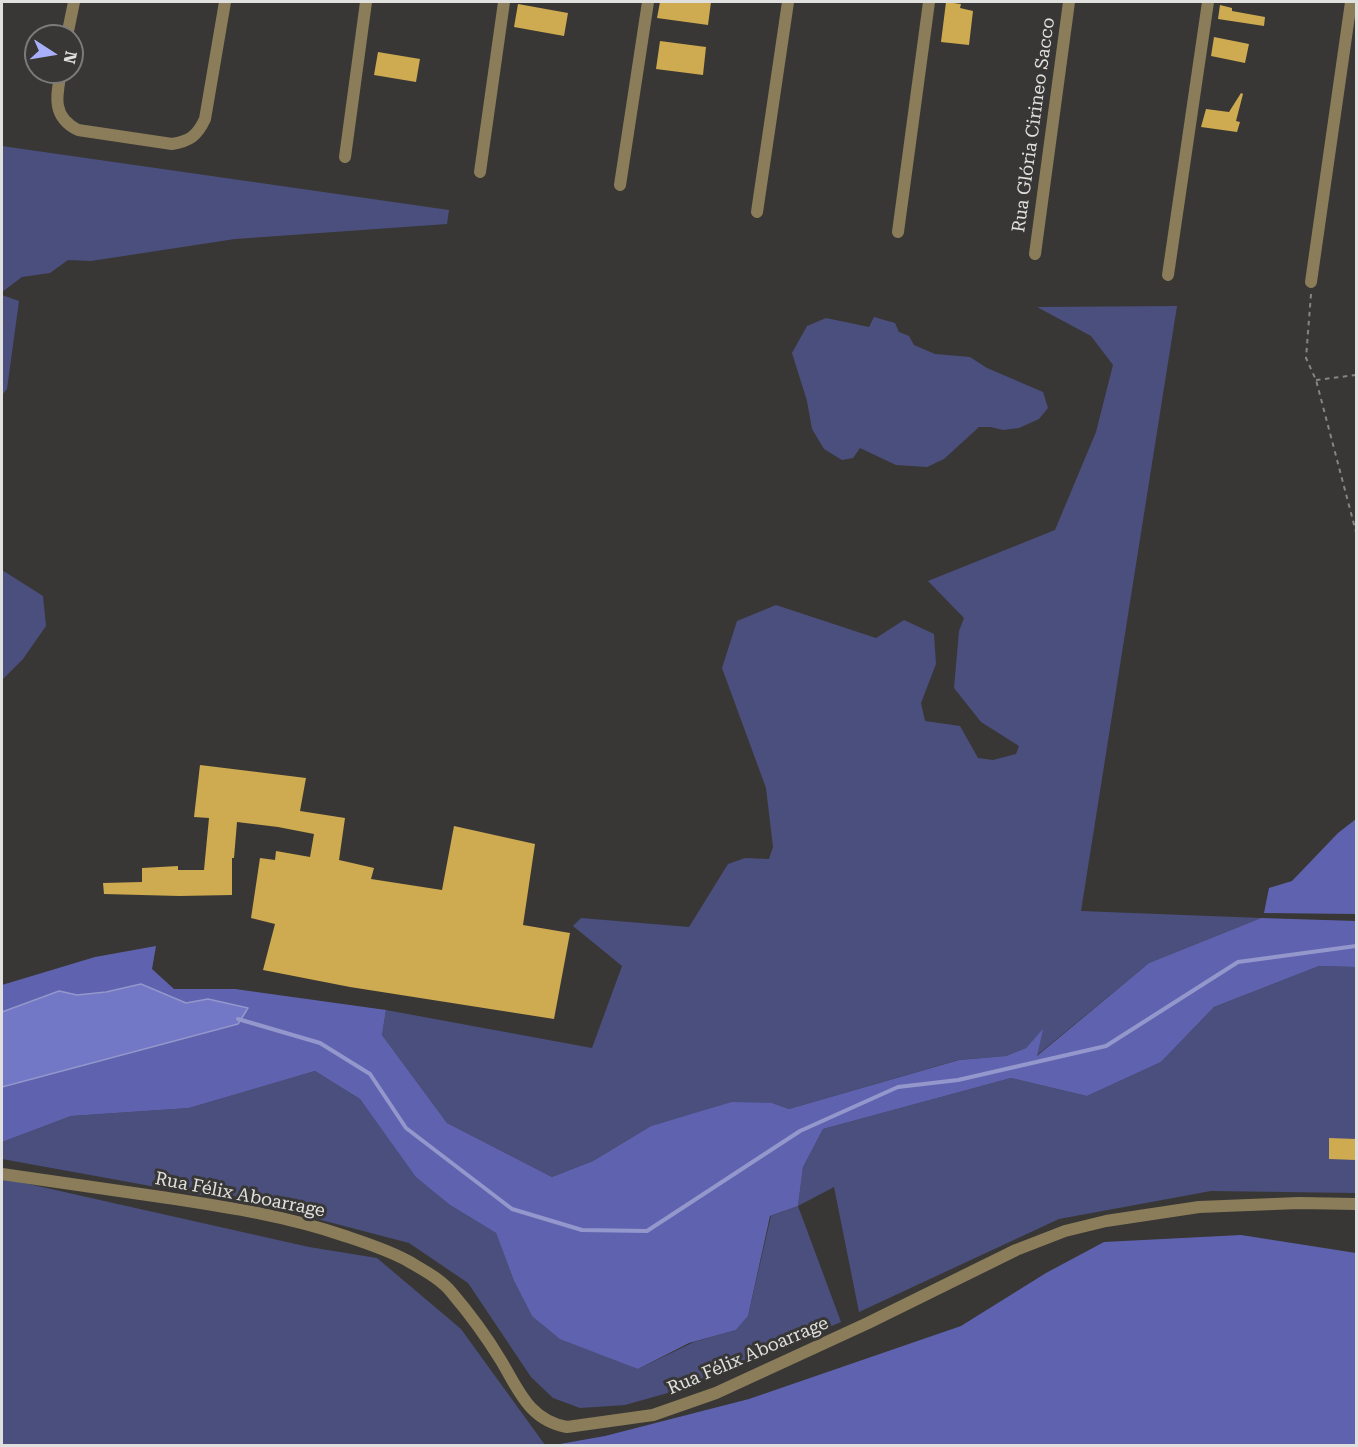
<!DOCTYPE html>
<meta charset="utf-8">
<style>
body{margin:0}
#map{position:relative;width:1358px;height:1447px;overflow:hidden;background:#383735;font-family:"Roboto Serif",serif}
canvas{display:block}
.frame{position:absolute;inset:0;border:3px solid #e0e0de;pointer-events:none}
.north{position:absolute;left:24px;top:24px;width:60px;height:60px;box-sizing:border-box;background:#383735;border:2px solid #7b7b79;border-radius:50%;rotate:102deg;font-size:16px;font-weight:700;line-height:24px;text-align:center;color:#e0e0de}
.north::after{content:'';display:block;margin:auto;width:21px;height:27px;background:#a8b0fc;clip-path:polygon(50% 0,100% 100%,50% 72%,0 100%)}
</style>
<div id="map">
<canvas width="1358" height="1447"></canvas>
<div class="frame"></div>
<div class="north">N</div>
</div>
<script>
const g = document.querySelector('canvas').getContext('2d');
g.lineJoin = 'round';
function fill(path, color) { g.fillStyle = color; g.fill(path, 'evenodd'); }
function trace(path, color, width, dash) { g.strokeStyle = color; g.lineWidth = width; g.lineCap = dash ? 'butt' : 'round'; g.setLineDash(dash || []); g.stroke(path); }
function write(font, color, halo, rows, align = 'center') {
  g.font = font + ' "Roboto Serif",serif'; g.lineWidth = 6; g.setLineDash([]); g.textBaseline = 'middle'; g.strokeStyle = halo; g.fillStyle = color; for (const [text, x, y, turn = 0] of rows) {
    g.save(); g.translate(x, y); g.rotate((+turn || 0) * Math.PI / 180); g.textAlign = isNaN(turn) ? turn : align; if (halo) g.strokeText(text, 0, 0); g.fillText(text, 0, 0); g.restore();
  }
}
fill(new Path2D(`
 M 2,146 L 449,210 L 447,224 L 235,239 L 91,261 L 68,260 L 50,273 L 22,277 L 2,292 Z
 M 2,295 L 19,301 L 7,389 L 2,395 Z
 M 1177,306 L 1081,911 L 1261,918 L 1149,963 L 1036,1056 L 1042,1031 L 1026,1048 L 1006,1056 L 958,1060 L 789,1109 L 772,1103 L 686,1116 L 651,1126 L 593,1161 L 552,1177 L 447,1123 L 382,1035 L 386,1010 L 592,1048 L 622,966 L 573,926 L 581,918 L 689,927 L 728,864 L 745,858 L 769,859 L 773,847 L 766,788 L 722,668 L 737,621 L 776,605 L 876,638 L 904,620 L 934,634 L 936,664 L 921,703 L 925,721 L 960,726 L 978,758 L 993,760 L 1016,754 L 1019,746 L 981,722 L 954,688 L 959,631 L 964,618 L 928,581 L 1055,530 L 1096,432 L 1113,365 L 1091,336 L 1037,307 Z
 M 874,317 L 895,323 L 899,332 L 909,336 L 914,345 L 935,354 L 970,357 L 987,368 L 1043,392 L 1048,408 L 1039,419 L 1019,428 L 1003,430 L 991,427 L 979,427 L 944,459 L 927,467 L 896,465 L 860,448 L 853,458 L 842,460 L 824,449 L 812,429 L 807,401 L 792,353 L 807,326 L 826,318 L 869,327 Z
 M 2,570 L 43,596 L 46,626 L 23,659 L 2,680 Z
 M 1319,966 L 1356,967 L 1356,1193 L 1211,1191 L 1059,1219 L 859,1312 L 834,1187 L 798,1206 L 841,1322 L 689,1387 L 625,1405 L 580,1408 L 553,1398 L 531,1377 L 468,1283 L 409,1243 L 283,1210 L 2,1159 L 2,1142 L 71,1116 L 189,1108 L 315,1071 L 360,1099 L 417,1177 L 450,1205 L 496,1233 L 514,1281 L 532,1316 L 638,1369 L 694,1342 L 736,1330 L 748,1316 L 771,1216 L 798,1206 L 803,1167 L 823,1129 L 1011,1078 L 1087,1096 L 1161,1062 L 1214,1007 Z
 M 2,1178 L 309,1247 L 377,1258 L 461,1329 L 545,1445 L 2,1446 Z`), '#4b4f7e');
fill(new Path2D(`
 M 1356,819 L 1356,914 L 1264,913 L 1269,888 L 1292,881 L 1338,833 Z
 M 1261,918 L 1356,921 L 1356,967 L 1319,966 L 1214,1007 L 1161,1062 L 1087,1096 L 1011,1078 L 823,1129 L 803,1167 L 798,1206 L 770,1216 L 748,1316 L 736,1330 L 689,1343 L 638,1369 L 560,1339 L 532,1316 L 514,1281 L 496,1233 L 450,1205 L 416,1177 L 360,1099 L 315,1071 L 189,1108 L 71,1116 L 2,1142 L 2,1087 L 239,1024 L 208,999 L 186,1003 L 141,984 L 106,992 L 77,995 L 59,991 L 2,1012 L 2,985 L 95,957 L 156,946 L 152,969 L 174,989 L 235,989 L 386,1010 L 382,1035 L 447,1123 L 552,1177 L 593,1161 L 651,1126 L 732,1102 L 772,1103 L 789,1109 L 959,1060 L 1006,1056 L 1026,1048 L 1043,1029 L 1037,1056 L 1149,963 Z
 M 1241,1235 L 1356,1253 L 1356,1445 L 554,1445 L 605,1436 L 749,1399 L 961,1326 L 1046,1273 L 1104,1242 Z`), '#5f63af');
const water = new Path2D(`
 M 141,984 L 186,1003 L 208,999 L 248,1008 L 238,1024 L 2,1087 L 2,1012 L 59,991 L 77,995 L 106,992 Z`);
fill(water, '#7278c5');
trace(water, '#9397cc', 1.5);
trace(new Path2D(`
 M 238,1019 L 320,1043 L 370,1074 L 406,1128 L 512,1209 L 582,1230 L 647,1231 L 800,1131 L 898,1087 L 958,1080 L 1106,1046 L 1238,962 L 1356,946`), '#9397cc', 4);
fill(new Path2D(`
 M 660,2 L 711,2 L 708,25 L 657,18 Z
 M 946,2 L 961,4 L 960,8 L 973,11 L 969,45 L 941,42 Z
 M 518,4 L 568,13 L 564,36 L 514,27 Z
 M 1220,5 L 1232,8 L 1232,11 L 1265,17 L 1264,26 L 1218,19 Z
 M 1214,37 L 1249,44 L 1245,63 L 1211,56 Z
 M 660,41 L 706,47 L 703,75 L 656,69 Z
 M 378,52 L 420,59 L 416,82 L 374,75 Z
 M 1241,93 L 1243,94 L 1236,121 L 1240,122 L 1237,132 L 1201,127 L 1206,109 L 1229,112 Z
 M 200,765 L 306,778 L 300,811 L 345,818 L 339,860 L 374,868 L 371,879 L 442,890 L 454,826 L 535,844 L 523,925 L 570,933 L 554,1019 L 350,987 L 263,970 L 275,924 L 251,918 L 260,858 L 275,860 L 276,851 L 310,857 L 314,834 L 278,827 L 237,822 L 234,858 L 232,858 L 232,895 L 179,896 L 104,894 L 103,883 L 142,882 L 142,868 L 178,866 L 178,870 L 204,870 L 209,818 L 194,817 Z
 M 1329,1138 L 1356,1139 L 1356,1160 L 1329,1159 Z`), '#ceab50');
trace(new Path2D(`
 M 1311,294 L 1306,358 L 1316,380 L 1356,532
 M 1316,380 L 1356,375`), '#868583', 2, [4.5, 4.5]);
trace(new Path2D(`
 M 67,36 L 74,2
 M 61,72 C 56,97 52,117 78,130 L 172,144 C 190,141 197,136 205,119 L 225,2
 M 345,157 L 366,2
 M 480,172 L 504,2
 M 620,185 L 648,2
 M 757,212 L 788,2
 M 898,232 L 929,2
 M 1035,254 L 1069,2
 M 1168,275 L 1208,2
 M 1311,282 L 1351,2
 M 2,1174 C 57,1182 112,1190 168,1198 C 227,1207 287,1216 345,1236 C 366,1243 388,1250 408,1261 C 423,1270 441,1279 452,1293 C 469,1313 486,1336 500,1359 C 518,1388 528,1420 567,1427 L 653,1415 L 716,1393 L 868,1323 L 1016,1250 L 1065,1231 L 1106,1221 L 1199,1207 L 1299,1203 L 1356,1204`), '#8b7d5a', 12);
write('18px', '#e0e0de', '#383735', [
 ["Rua Glória Cirineo Sacco",1034,125,-82],
 ["Rua Félix Aboarrage",240,1195,11],
 ["Rua Félix Aboarrage",748,1356,-23]
]);
</script>
